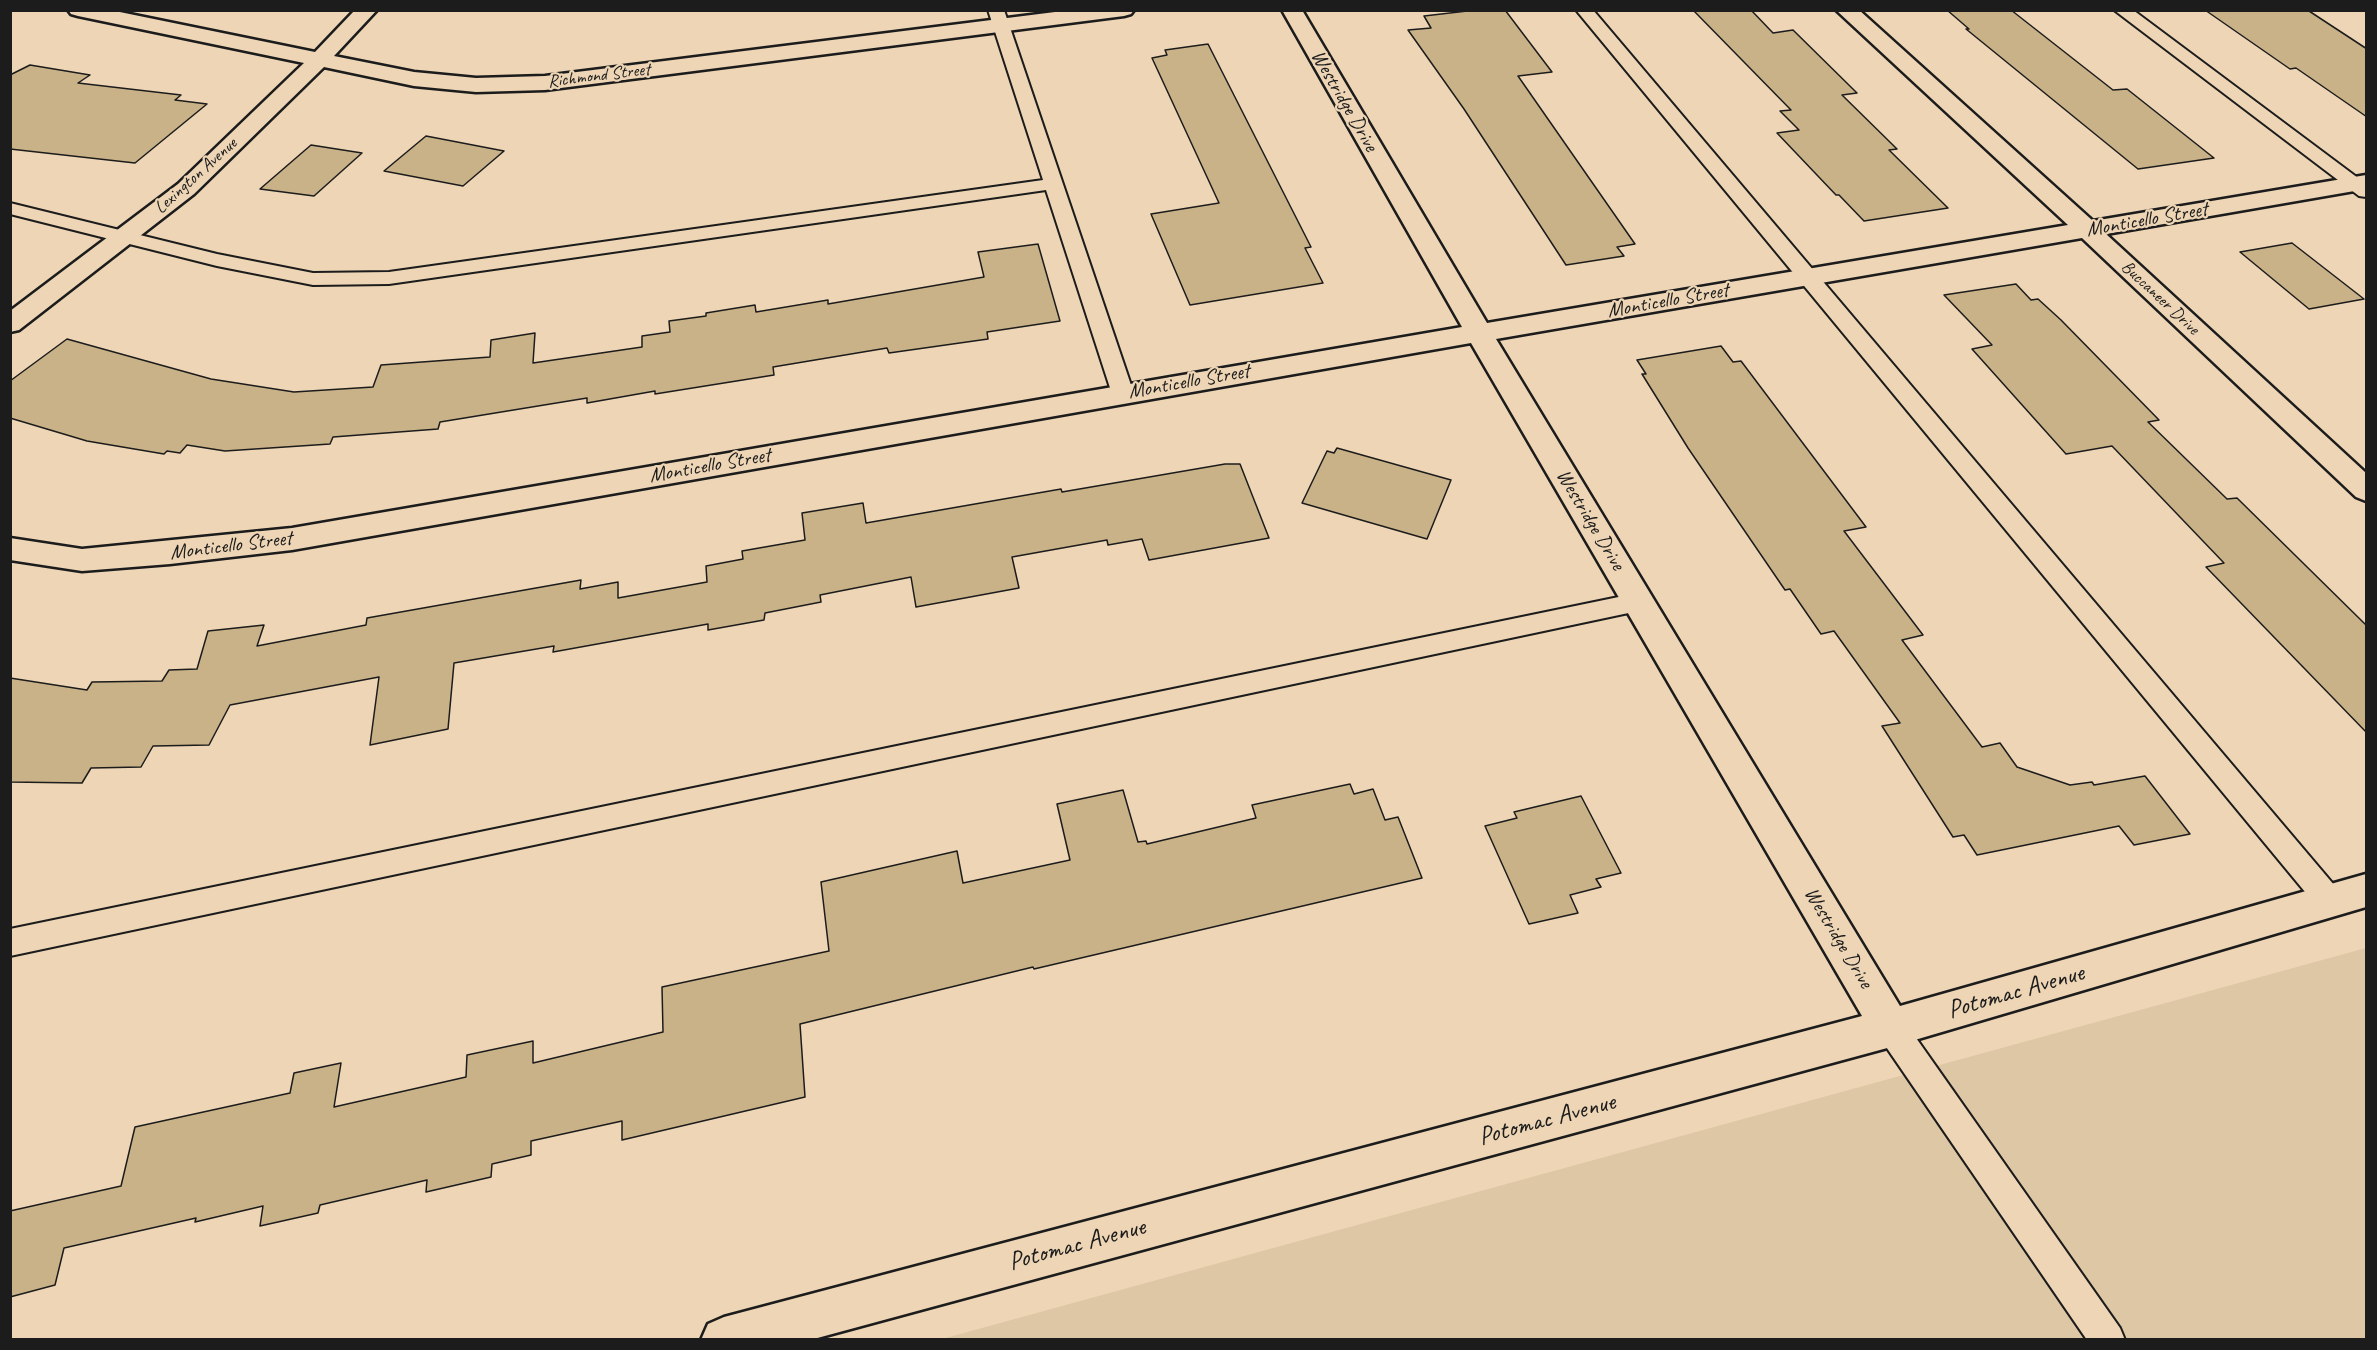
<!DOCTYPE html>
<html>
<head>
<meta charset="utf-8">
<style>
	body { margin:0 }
	#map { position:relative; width:2377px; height:1350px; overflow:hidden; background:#edd5b5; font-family:Caveat,sans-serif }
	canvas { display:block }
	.frame { position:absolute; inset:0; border:12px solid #1c1c1c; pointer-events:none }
</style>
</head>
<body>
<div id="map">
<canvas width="2377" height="1350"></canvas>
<div class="frame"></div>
</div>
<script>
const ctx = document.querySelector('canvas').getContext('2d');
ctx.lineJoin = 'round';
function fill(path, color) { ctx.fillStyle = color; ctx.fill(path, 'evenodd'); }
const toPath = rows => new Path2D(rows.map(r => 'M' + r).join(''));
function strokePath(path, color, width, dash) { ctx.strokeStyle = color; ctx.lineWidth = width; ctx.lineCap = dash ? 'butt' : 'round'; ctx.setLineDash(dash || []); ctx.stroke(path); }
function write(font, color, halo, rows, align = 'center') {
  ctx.font = font + ' Caveat,sans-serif'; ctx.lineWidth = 4.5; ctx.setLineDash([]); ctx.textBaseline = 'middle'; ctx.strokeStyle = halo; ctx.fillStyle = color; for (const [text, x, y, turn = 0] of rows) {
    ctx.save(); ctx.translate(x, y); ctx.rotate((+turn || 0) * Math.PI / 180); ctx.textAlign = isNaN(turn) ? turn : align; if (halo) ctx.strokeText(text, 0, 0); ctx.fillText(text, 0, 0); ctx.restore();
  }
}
const built = toPath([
	[2366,948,2366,1339,942,1339]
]);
const building = toPath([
	[1476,10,1505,10,1552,72,1518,76,1635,244,1617,247,1624,256,1566,265,1464,109,1408,30,1431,28,1424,16,1476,10],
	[1693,10,1751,10,1773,33,1793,30,1857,93,1842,95,1897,149,1889,150,1948,208,1864,221,1839,195,1836,195,1777,133,1799,130,1780,111,1791,110,1693,10],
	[1947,10,2011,10,2113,90,2127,89,2214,158,2138,169,1966,29,1969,29,1947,10],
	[2205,10,2309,11,2367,49,2367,117,2296,68,2290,69,2205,10],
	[1208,44,1311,247,1305,248,1323,283,1190,305,1151,214,1219,203,1152,58,1167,55,1165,50,1208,44],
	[30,65,90,75,78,83,181,95,175,100,207,104,135,163,10,149,10,75,30,65],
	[426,136,504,151,463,186,384,171,426,136],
	[311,145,362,153,314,196,260,189,311,145],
	[2292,243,2364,299,2309,309,2240,252,2292,243],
	[1038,244,1060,321,987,332,988,339,889,353,887,348,773,367,774,375,655,394,655,391,587,403,587,398,440,422,438,429,333,437,330,444,225,451,187,445,180,453,167,451,164,454,87,441,10,418,10,381,67,339,211,379,294,392,373,387,381,365,490,357,491,340,535,333,533,363,642,347,642,336,670,332,669,321,706,316,706,313,755,305,756,312,828,300,828,304,984,277,978,252,1038,244],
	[2016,284,2031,300,2038,299,2061,320,2159,420,2148,422,2227,499,2237,498,2367,626,2367,733,2206,567,2224,563,2112,446,2066,454,1972,349,1992,345,1944,295,2016,284],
	[1721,346,1733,362,1741,361,1866,527,1844,531,1923,635,1902,640,1982,747,2000,743,2017,767,2070,785,2092,782,2094,785,2145,776,2190,834,2134,845,2119,826,1977,855,1964,835,1953,837,1882,726,1900,723,1834,631,1821,634,1790,589,1785,590,1688,448,1642,374,1646,374,1637,360,1721,346],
	[1337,448,1451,480,1427,539,1302,503,1327,451,1334,453,1337,448],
	[1225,464,1240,464,1269,538,1149,560,1142,539,1108,545,1107,540,1012,557,1019,588,916,607,911,577,820,595,821,602,765,613,764,620,708,630,708,624,553,652,554,646,454,663,448,729,370,745,379,677,230,705,209,745,153,746,141,767,91,768,82,783,10,782,10,678,87,690,92,682,162,681,169,670,197,669,208,631,264,625,257,646,366,625,367,618,581,580,580,589,618,582,618,598,707,582,706,566,743,559,742,551,805,540,802,513,863,503,866,523,1061,489,1062,492,1225,464],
	[1350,784,1354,794,1373,789,1385,820,1398,817,1422,878,1034,969,1033,967,800,1024,805,1097,622,1140,622,1121,531,1141,531,1155,492,1164,491,1177,426,1192,427,1180,320,1205,318,1213,260,1226,263,1206,195,1222,196,1218,64,1248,55,1285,10,1297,10,1211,121,1186,135,1127,290,1093,294,1073,341,1063,334,1107,466,1077,467,1055,533,1041,533,1063,663,1032,662,987,829,951,821,882,957,851,963,883,1070,860,1057,804,1123,790,1138,842,1146,841,1147,844,1256,818,1252,805,1350,784],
	[1581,796,1621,873,1596,879,1601,887,1570,895,1578,913,1529,924,1485,826,1517,818,1514,812,1581,796]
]);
const lane = toPath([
	[988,10,1004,10,1134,394,1131,399,1123,401,1115,399,1112,394,1046,190,389,284,313,285,217,266,10,214,10,203,217,254,313,273,389,272,1043,180,988,10],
	[1576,10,1593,10,2340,892,2344,901,2340,910,2330,914,2320,910,1576,10],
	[2114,10,2133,10,2366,184,2366,197,2359,196,2114,10],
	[1638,593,1647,595,1650,602,1647,609,1638,611,10,956,10,929,1638,593],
	[1891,1013,1902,1018,2120,1328,2125,1340,2087,1340,1880,1038,1876,1028,1880,1018,1891,1013]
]);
const street = toPath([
	[68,10,110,10,315,52,355,10,377,10,334,56,414,72,476,78,545,76,1071,10,1134,10,1131,14,1124,16,545,90,476,92,414,86,324,67,194,194,19,330,10,332,10,311,178,184,304,63,78,16,71,14,68,10],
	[1282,10,1302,10,1487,323,2068,225,1836,10,1859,10,2093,221,2366,175,2366,189,2106,234,2366,473,2366,501,2356,497,2082,238,1496,339,1900,1006,2366,874,2366,907,1891,1047,810,1340,701,1340,708,1324,724,1317,1862,1016,1471,343,292,550,170,564,82,571,10,560,10,538,82,549,292,528,1462,327,1282,10]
]);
const farStreetnames = [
	["Richmond Street",599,76,-7],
	["Lexington Avenue",196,176,-42],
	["Buccaneer Drive",2160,298,43]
];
const streetNames = [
	["Westridge Drive",1344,101,60],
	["Monticello Street",2147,220,-10],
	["Monticello Street",1668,301,-10],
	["Monticello Street",1189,382,-10],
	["Monticello Street",710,466,-10],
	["Westridge Drive",1590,520,59],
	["Monticello Street",231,546,-7],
	["Westridge Drive",1838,938,59]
];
const nearStreetnames = [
	["Potomac Avenue",2016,992,-16],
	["Potomac Avenue",1547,1120,-15],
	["Potomac Avenue",1077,1245,-15]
];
fill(built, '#dec7a5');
fill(building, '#cab288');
strokePath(building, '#1c1c1c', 1.5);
strokePath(lane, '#1c1c1c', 4);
strokePath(street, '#1c1c1c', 5);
fill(lane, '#edd5b5');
fill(street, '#edd5b5');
write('18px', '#1c1c1c', '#edd5b5', farStreetnames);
write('21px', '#1c1c1c', '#edd5b5', streetNames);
write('26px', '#1c1c1c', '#edd5b5', nearStreetnames);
</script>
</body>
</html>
